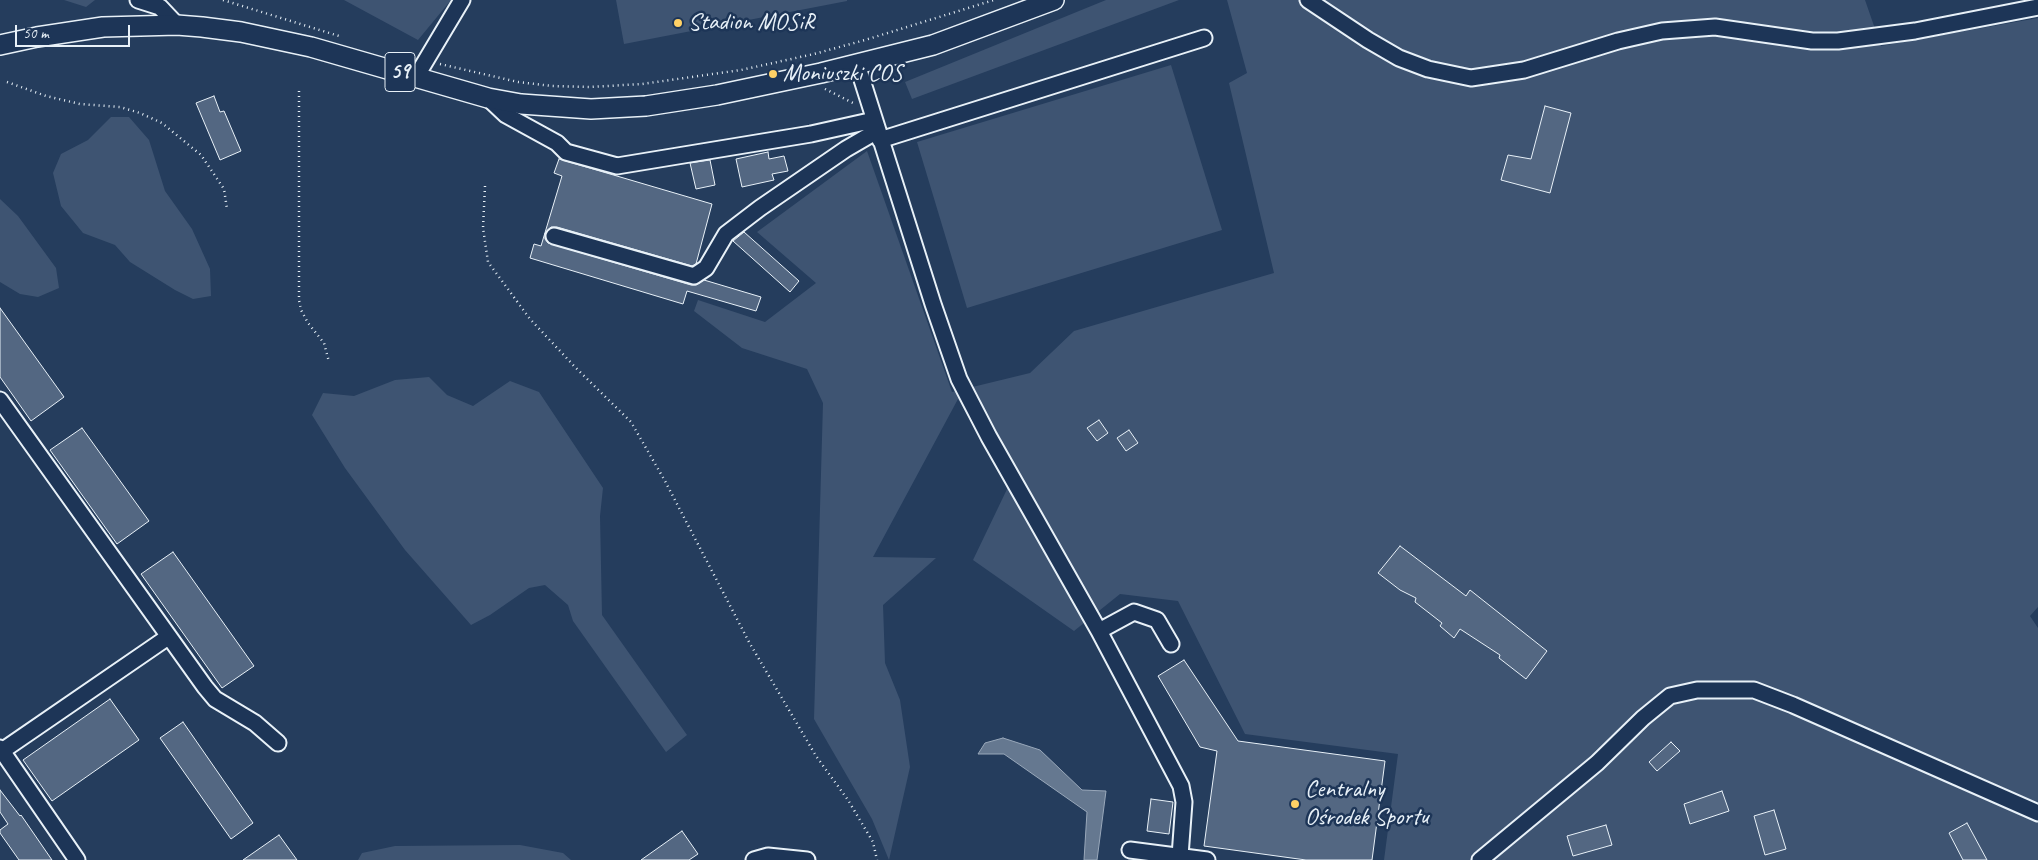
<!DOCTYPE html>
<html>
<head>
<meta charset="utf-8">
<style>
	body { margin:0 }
	#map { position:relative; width:2038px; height:860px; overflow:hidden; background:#253d5d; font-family:Caveat,sans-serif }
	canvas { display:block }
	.scale { position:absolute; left:15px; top:25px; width:115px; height:22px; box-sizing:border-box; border:2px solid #e8f1f8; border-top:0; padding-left:6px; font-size:15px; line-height:18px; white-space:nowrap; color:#e8f1f8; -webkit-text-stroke:4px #1d3557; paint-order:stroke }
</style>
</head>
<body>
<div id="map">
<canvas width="2038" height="860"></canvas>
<div class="scale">50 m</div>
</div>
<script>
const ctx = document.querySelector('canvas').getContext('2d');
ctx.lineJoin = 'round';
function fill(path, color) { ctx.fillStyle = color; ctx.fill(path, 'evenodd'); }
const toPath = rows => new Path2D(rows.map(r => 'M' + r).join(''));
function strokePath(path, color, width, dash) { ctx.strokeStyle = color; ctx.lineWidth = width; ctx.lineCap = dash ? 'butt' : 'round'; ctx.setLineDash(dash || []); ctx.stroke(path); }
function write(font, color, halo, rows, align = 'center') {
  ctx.font = font + ' Caveat,sans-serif'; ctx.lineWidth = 5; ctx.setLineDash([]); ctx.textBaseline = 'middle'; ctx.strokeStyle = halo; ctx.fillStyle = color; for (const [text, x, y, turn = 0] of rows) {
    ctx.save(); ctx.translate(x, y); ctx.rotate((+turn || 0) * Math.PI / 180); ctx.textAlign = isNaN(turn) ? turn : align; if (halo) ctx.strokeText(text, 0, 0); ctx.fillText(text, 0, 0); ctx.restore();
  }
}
const green = toPath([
	[64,0,95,0,86,7],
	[344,0,451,0,418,40],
	[616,0,847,0,847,1,624,44],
	[1106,0,1179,0,912,99,905,82],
	[1227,0,1865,0,1881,46,2038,18,2038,607,2030,616,2038,628,2038,860,1384,860,1398,754,1245,734,1178,601,1120,594,1074,631,973,560,1009,485,958,399,873,557,936,558,883,605,885,663,900,700,910,767,889,860,872,819,814,719,823,403,807,369,742,348,694,311,698,300,765,322,816,283,757,232,867,151,952,392,1030,373,1074,331,1274,273,1229,83,1247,73],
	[1171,65,1222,230,967,308,917,142],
	[111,117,129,117,149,140,165,191,192,229,210,269,211,296,193,299,175,290,130,262,115,245,83,233,61,206,53,173,61,154,88,140],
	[0,199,18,216,56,268,59,288,38,297,20,294,0,282],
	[429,377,447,395,473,406,510,381,539,392,603,488,600,516,602,615,687,735,666,752,573,621,568,605,545,585,529,588,490,615,471,625,405,550,345,468,312,415,323,393,354,396,395,380],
	[520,845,563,853,571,860,358,860,362,853,395,846]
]);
const water = toPath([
	[1003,738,1040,750,1082,790,1106,791,1097,860,1084,860,1087,812,1004,754,978,754,985,743,1003,738]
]);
const building = toPath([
	[214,96,220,112,224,111,241,151,220,160,196,103,214,96],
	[1545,106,1571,113,1550,193,1501,180,1508,155,1531,159,1545,106],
	[768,152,769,159,784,156,788,171,772,174,774,180,742,187,736,159,768,152],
	[559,159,712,204,696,264,692,266,557,227,551,227,545,233,545,239,548,243,691,285,696,285,704,280,761,297,756,311,687,291,683,304,530,258,534,244,541,246,562,176,554,173,559,159],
	[710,160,715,185,696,189,690,163,710,160],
	[744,232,799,281,790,292,733,241,744,232],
	[0,308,64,397,31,421,0,377,0,308],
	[1099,420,1108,433,1097,441,1087,428,1099,420],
	[82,428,149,521,117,544,50,450,82,428],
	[1129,430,1138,443,1126,451,1117,438,1129,430],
	[1400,546,1466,596,1470,590,1547,651,1526,679,1499,658,1500,655,1460,629,1454,638,1440,626,1442,623,1415,602,1416,598,1400,590,1378,573,1400,546],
	[173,552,254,666,222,688,141,574,173,552],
	[1184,660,1238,741,1385,761,1372,860,1306,860,1204,846,1217,751,1200,747,1158,676,1184,660],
	[110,699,139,740,52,801,23,760,110,699],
	[183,722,253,823,231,839,160,738,183,722],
	[1671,742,1680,751,1657,771,1649,762,1671,742],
	[0,790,20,816,21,815,52,860,19,860,0,833,0,830,8,824,0,812,0,790],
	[1722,791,1729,811,1690,824,1684,804,1722,791],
	[1151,799,1173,802,1169,834,1147,831,1151,799],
	[1774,810,1786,849,1765,855,1754,816,1774,810],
	[1967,823,1987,860,1963,860,1949,833,1967,823],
	[1606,825,1612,845,1573,856,1567,836,1606,825],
	[682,831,698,854,689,860,641,860,682,831],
	[279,835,297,860,243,860,279,835]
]);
const path = toPath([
	[223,0,339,36],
	[440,64,518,82,552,86,590,87,642,84,741,70,814,54,865,40,994,0],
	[7,82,46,96,80,104,120,107,140,113,162,123,201,155,224,189,227,209],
	[825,89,853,103],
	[299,91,299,300,301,310,308,323,324,343,329,362],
	[485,186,483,228,488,262,530,319,575,367,631,422,665,481,749,642,816,756,848,800,873,842,877,860]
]);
const minor = toPath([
	[138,0,160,7,177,25],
	[1308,0,1368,40,1399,58,1428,69,1471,78,1524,70,1618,41,1662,31,1715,27,1812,41,1838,41,1915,31,2038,7],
	[857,64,933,304,959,379,989,437,1099,631,1181,786,1184,802,1180,856],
	[416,77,462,0],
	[488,98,506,115,557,143,566,152,617,166,811,134,874,120],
	[880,140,1204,38],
	[554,236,694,276,706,268,726,234,760,208,846,149,877,131],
	[0,400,205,687,215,699,255,723,278,743],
	[1099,631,1134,612,1157,620,1171,644],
	[0,748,77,860],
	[2,751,168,637],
	[1130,850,1207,860],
	[754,860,768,856,807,860],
	[1480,860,1597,763,1643,718,1670,696,1697,690,1754,690,1793,705,2038,813]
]);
const major = toPath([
	[0,45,37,37,103,27,177,25,202,27,241,32,311,47,488,98,521,104,591,109,646,106,717,95,821,73,933,45,1054,0]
]);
const markers = [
	[678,23,5,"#ffd166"],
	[773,74,5,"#ffd166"],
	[1295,804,5,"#ffd166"]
];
const shields = [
	[400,72,30]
];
const shieldNames = [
	["59",400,72]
];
const poiNames = [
	["Stadion MOSiR",688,23],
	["Moniuszki COS",783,74],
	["Centralny",1305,790],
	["Ośrodek Sportu",1305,818]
];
fill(green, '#3e5472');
fill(water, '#657890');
strokePath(water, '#99a8ba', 1);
fill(building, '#536782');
strokePath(building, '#e8f1f8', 1);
strokePath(minor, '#e8f1f8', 19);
strokePath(major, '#e8f1f8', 22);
strokePath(path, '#e8f1f8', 2.5, [1, 4]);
strokePath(minor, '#1d3557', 15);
strokePath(major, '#1d3557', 19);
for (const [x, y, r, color] of markers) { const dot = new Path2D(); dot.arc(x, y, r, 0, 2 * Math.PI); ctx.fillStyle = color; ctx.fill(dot); strokePath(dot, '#1d3557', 2); }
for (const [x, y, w] of shields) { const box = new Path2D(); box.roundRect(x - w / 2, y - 19.5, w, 39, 4); ctx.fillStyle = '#1d3557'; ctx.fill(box); strokePath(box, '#e8f1f8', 1); }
write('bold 22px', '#e8f1f8', null, shieldNames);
write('24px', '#e8f1f8', '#1d3557', poiNames, 'left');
</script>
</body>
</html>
